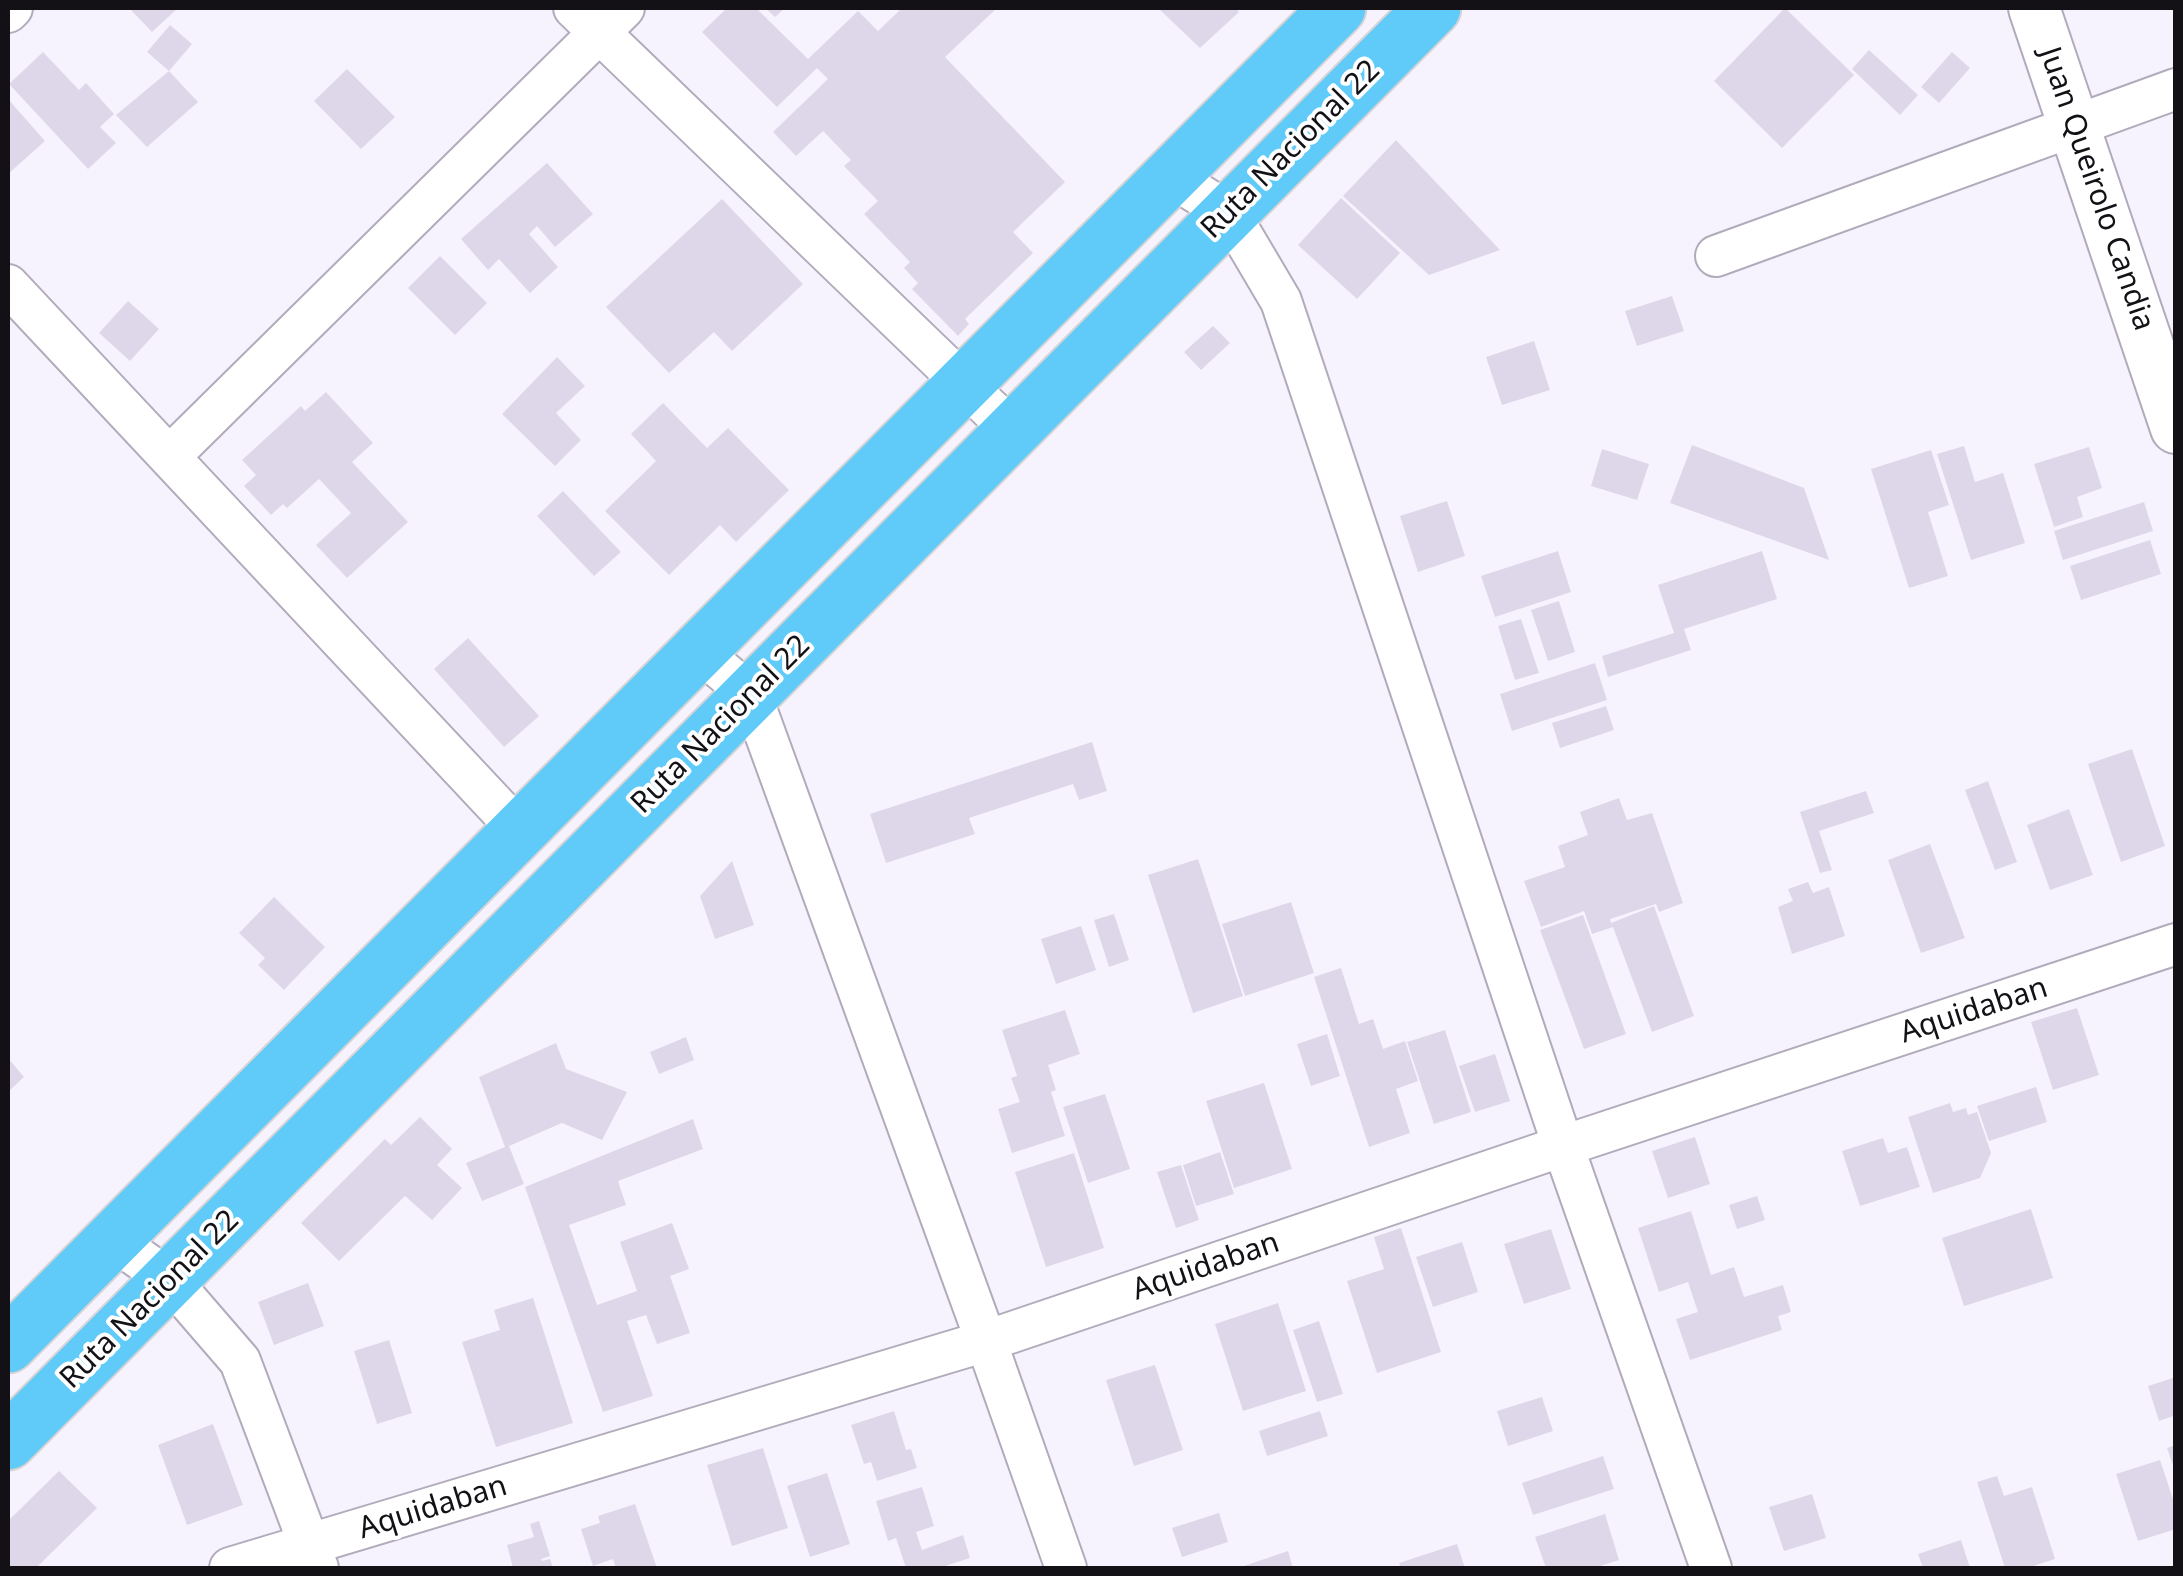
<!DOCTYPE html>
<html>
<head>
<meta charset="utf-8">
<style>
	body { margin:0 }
	#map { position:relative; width:2183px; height:1576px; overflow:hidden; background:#f7f3fe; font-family:"Noto Sans",sans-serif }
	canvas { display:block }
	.frame { position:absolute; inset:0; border:10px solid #131116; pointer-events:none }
</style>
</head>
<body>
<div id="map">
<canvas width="2183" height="1576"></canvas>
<div class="frame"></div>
</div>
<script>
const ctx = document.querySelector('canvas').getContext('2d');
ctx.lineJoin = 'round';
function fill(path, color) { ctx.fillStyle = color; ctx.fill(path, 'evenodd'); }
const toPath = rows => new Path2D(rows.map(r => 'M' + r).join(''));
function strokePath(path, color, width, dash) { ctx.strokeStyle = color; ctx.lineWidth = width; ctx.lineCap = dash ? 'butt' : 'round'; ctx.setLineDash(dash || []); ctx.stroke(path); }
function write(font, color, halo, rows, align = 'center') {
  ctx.font = font + ' "Noto Sans",sans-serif'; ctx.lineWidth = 8; ctx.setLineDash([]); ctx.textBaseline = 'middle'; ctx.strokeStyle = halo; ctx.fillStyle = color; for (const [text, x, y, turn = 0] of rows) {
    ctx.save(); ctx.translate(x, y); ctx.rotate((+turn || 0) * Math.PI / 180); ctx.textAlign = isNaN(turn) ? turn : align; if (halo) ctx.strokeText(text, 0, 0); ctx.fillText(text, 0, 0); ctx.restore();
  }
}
const building = toPath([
	[129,8,178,8,152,32],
	[727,8,756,8,808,59,858,11,878,31,902,8,997,8,945,57,1065,182,1013,232,1033,253,965,319,969,324,958,336,912,289,918,283,904,268,910,262,864,214,878,201,844,166,851,160,823,131,796,156,773,132,828,79,817,68,777,107,702,32],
	[765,8,785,8,775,17],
	[1158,8,1235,8,1239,12,1200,48],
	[1785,8,1854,75,1782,148,1714,81],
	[170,25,192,44,169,71,147,52],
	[1869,50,1918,95,1900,115,1852,69],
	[43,52,79,90,86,83,114,114,100,127,116,143,88,169,9,84],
	[1952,52,1970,68,1939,103,1921,87],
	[347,69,395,117,361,149,314,101],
	[169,71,198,102,147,147,116,115],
	[8,99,45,141,8,174],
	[1396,140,1500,250,1429,275,1343,196],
	[547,163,593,214,555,247,537,226,529,234,558,267,530,293,499,259,488,270,461,239],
	[1341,198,1400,253,1357,299,1298,245],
	[722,199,803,284,732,351,714,332,669,373,606,307],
	[440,256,487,303,455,335,408,288],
	[1672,296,1684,331,1637,346,1625,311],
	[128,301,159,329,130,361,99,333],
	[1213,326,1230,343,1201,370,1184,352],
	[1534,341,1550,390,1502,405,1486,357],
	[557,357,585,386,556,413,581,440,555,466,502,414],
	[326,392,373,443,352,462,408,522,347,578,316,545,351,513,319,479,287,508,283,504,271,515,244,486,256,475,242,460,301,406,305,411],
	[663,403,707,448,728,428,789,490,736,542,720,525,669,575,605,511,656,461,631,434],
	[1692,445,1804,488,1829,560,1670,503],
	[1964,446,1975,482,2003,473,2025,543,1971,560,1937,454],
	[2089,447,2102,488,2077,497,2083,517,2054,527,2034,464],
	[1602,449,1649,464,1637,500,1591,486],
	[1931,450,1949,505,1928,512,1948,576,1909,588,1871,469],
	[563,491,621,552,594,576,537,516],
	[1447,501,1465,556,1418,572,1400,516],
	[2144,502,2153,531,2063,560,2054,531],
	[2150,540,2161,574,2081,600,2070,566],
	[1558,551,1571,592,1495,617,1481,576],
	[1762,551,1777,599,1684,629,1691,650,1608,677,1602,656,1674,633,1658,585],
	[1559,601,1575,652,1548,661,1531,610],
	[1521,619,1539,673,1515,680,1498,626],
	[468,638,539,716,504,747,434,669],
	[1595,663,1607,700,1512,731,1500,694],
	[1606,706,1614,730,1560,748,1552,723],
	[1092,742,1107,791,1079,800,1073,784,969,818,975,834,886,863,870,814],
	[2132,749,2165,846,2121,862,2088,764],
	[1988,781,2017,862,1995,870,1965,790],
	[1866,791,1874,813,1819,831,1832,870,1820,873,1800,812],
	[1619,798,1627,820,1652,813,1683,903,1659,912,1656,904,1610,919,1611,923,1654,906,1694,1016,1652,1032,1613,927,1592,934,1584,911,1541,927,1524,881,1565,867,1558,846,1588,835,1580,812],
	[2069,809,2093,875,2050,890,2027,825],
	[1930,844,1965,938,1921,953,1888,860],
	[1198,859,1243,996,1193,1013,1148,875],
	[732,861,754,925,715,939,700,896],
	[1808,882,1813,893,1829,887,1845,936,1792,954,1778,907,1793,901,1788,889],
	[274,897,325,947,284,990,258,965,265,958,239,933],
	[1291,902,1314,973,1245,996,1222,924],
	[1114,914,1129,960,1109,967,1094,920],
	[1583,915,1626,1034,1584,1049,1540,930],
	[1081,926,1096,970,1056,984,1041,939],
	[1341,968,1359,1024,1373,1019,1383,1049,1405,1041,1418,1081,1396,1089,1410,1133,1369,1147,1314,977],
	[2077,1008,2099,1075,2053,1090,2031,1022],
	[1065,1010,1080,1054,1048,1065,1056,1090,1051,1092,1065,1136,1012,1153,998,1109,1020,1102,1011,1078,1017,1076,1002,1030],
	[1445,1030,1471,1112,1434,1124,1407,1042],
	[1327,1034,1340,1076,1311,1086,1297,1044],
	[686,1037,694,1060,659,1074,650,1052],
	[556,1043,566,1069,627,1092,602,1140,562,1123,509,1146,524,1184,482,1201,466,1163,505,1147,479,1077],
	[1495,1054,1510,1101,1475,1112,1459,1066],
	[8,1058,24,1077,8,1092],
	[1264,1083,1292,1169,1234,1188,1206,1101],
	[2036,1087,2047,1122,1989,1141,1977,1106],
	[1105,1094,1130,1169,1088,1183,1063,1107],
	[1950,1103,1953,1112,1966,1108,1968,1115,1977,1112,1991,1153,1980,1178,1933,1193,1908,1117],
	[420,1117,452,1149,437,1165,462,1188,432,1220,405,1196,339,1261,301,1223,385,1139,391,1145],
	[693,1119,703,1149,618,1181,626,1205,569,1225,597,1305,637,1291,620,1242,672,1223,689,1269,670,1276,690,1333,657,1344,646,1315,627,1321,653,1396,603,1412,525,1187],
	[1695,1137,1710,1184,1668,1198,1652,1151],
	[1883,1138,1888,1153,1907,1147,1920,1187,1860,1206,1842,1151],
	[1220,1152,1234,1194,1196,1206,1183,1165],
	[1074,1153,1104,1248,1046,1267,1015,1172],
	[1181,1165,1199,1220,1176,1228,1157,1172],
	[1757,1196,1765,1220,1737,1229,1729,1205],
	[2031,1209,2053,1278,1964,1306,1942,1238],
	[1691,1211,1711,1275,1734,1267,1744,1297,1783,1285,1791,1312,1778,1316,1782,1330,1690,1360,1676,1319,1698,1312,1688,1282,1659,1292,1638,1228],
	[1401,1228,1441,1352,1377,1373,1347,1281,1384,1269,1374,1237],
	[1551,1229,1571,1289,1524,1304,1504,1244],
	[1462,1242,1478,1292,1433,1307,1416,1257],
	[308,1283,324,1326,274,1345,258,1302],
	[533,1298,573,1423,496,1447,462,1342,500,1330,494,1310],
	[1278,1303,1306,1391,1243,1411,1215,1324],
	[1319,1321,1343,1394,1317,1402,1293,1330],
	[389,1340,412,1413,377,1424,354,1351],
	[1155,1365,1183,1450,1134,1466,1106,1380],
	[2176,1377,2176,1415,2159,1421,2148,1386],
	[1542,1397,1553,1431,1508,1446,1497,1411],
	[894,1411,906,1450,911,1449,917,1468,877,1481,871,1462,864,1464,851,1425],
	[1320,1411,1328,1436,1267,1456,1259,1431],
	[213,1424,243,1505,187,1525,158,1445],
	[2176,1445,2176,1471,2175,1471,2167,1448],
	[763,1448,788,1528,732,1546,707,1465],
	[1603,1456,1614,1489,1533,1515,1522,1483],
	[2160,1460,2176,1508,2176,1529,2138,1541,2116,1474],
	[59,1471,97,1508,36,1568,8,1568,8,1521],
	[827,1473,850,1544,810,1557,787,1486],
	[1997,1476,2004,1496,2032,1487,2055,1559,2027,1568,2005,1568,1977,1482],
	[922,1487,934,1526,916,1532,922,1550,963,1535,970,1558,939,1568,906,1568,896,1538,888,1541,876,1501],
	[1812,1494,1826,1538,1784,1551,1769,1507],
	[635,1504,657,1568,616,1568,613,1559,593,1566,581,1529,600,1523,598,1516],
	[1219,1513,1228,1542,1182,1557,1172,1528],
	[1605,1514,1619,1560,1594,1568,1546,1568,1535,1537],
	[539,1521,550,1556,541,1559,542,1561,550,1559,553,1568,513,1568,507,1545,534,1537,530,1524],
	[1961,1540,1970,1568,1923,1568,1918,1554],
	[1457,1544,1465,1568,1401,1568,1399,1563],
	[1288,1551,1293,1568,1238,1568]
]);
const minor = toPath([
	[574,8,1013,431],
	[8,12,12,8],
	[1170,176,1229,213,1281,301,1563,1146,1711,1568],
	[1716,256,2176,89],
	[8,285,519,830],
	[170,456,624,8],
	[698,650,751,695,986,1341,1066,1568],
	[112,1239,170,1280,240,1361,318,1568],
	[230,1568,986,1341,1563,1146,2176,944]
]);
const tertiary = toPath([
	[2034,8,2176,428]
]);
const trunk = toPath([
	[8,1345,1338,8],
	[8,1442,1433,8]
]);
const streetNames = [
	["Ruta Nacional 22",1291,150,-45],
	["Juan Queirolo Candia",2096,189,71],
	["Ruta Nacional 22",721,725,-45],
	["Aquidaban",1974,1011,-18],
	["Aquidaban",1206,1267,-19],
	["Ruta Nacional 22",150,1300,-45],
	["Aquidaban",433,1508,-17]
];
fill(building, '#ded7e9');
strokePath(minor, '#b1abbb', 44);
strokePath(tertiary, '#b1abbb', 54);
strokePath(trunk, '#d5d4d5', 59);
strokePath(minor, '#fff', 40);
strokePath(tertiary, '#fff', 50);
strokePath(trunk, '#60caf8', 55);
write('30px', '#131116', '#fff', streetNames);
</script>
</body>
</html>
